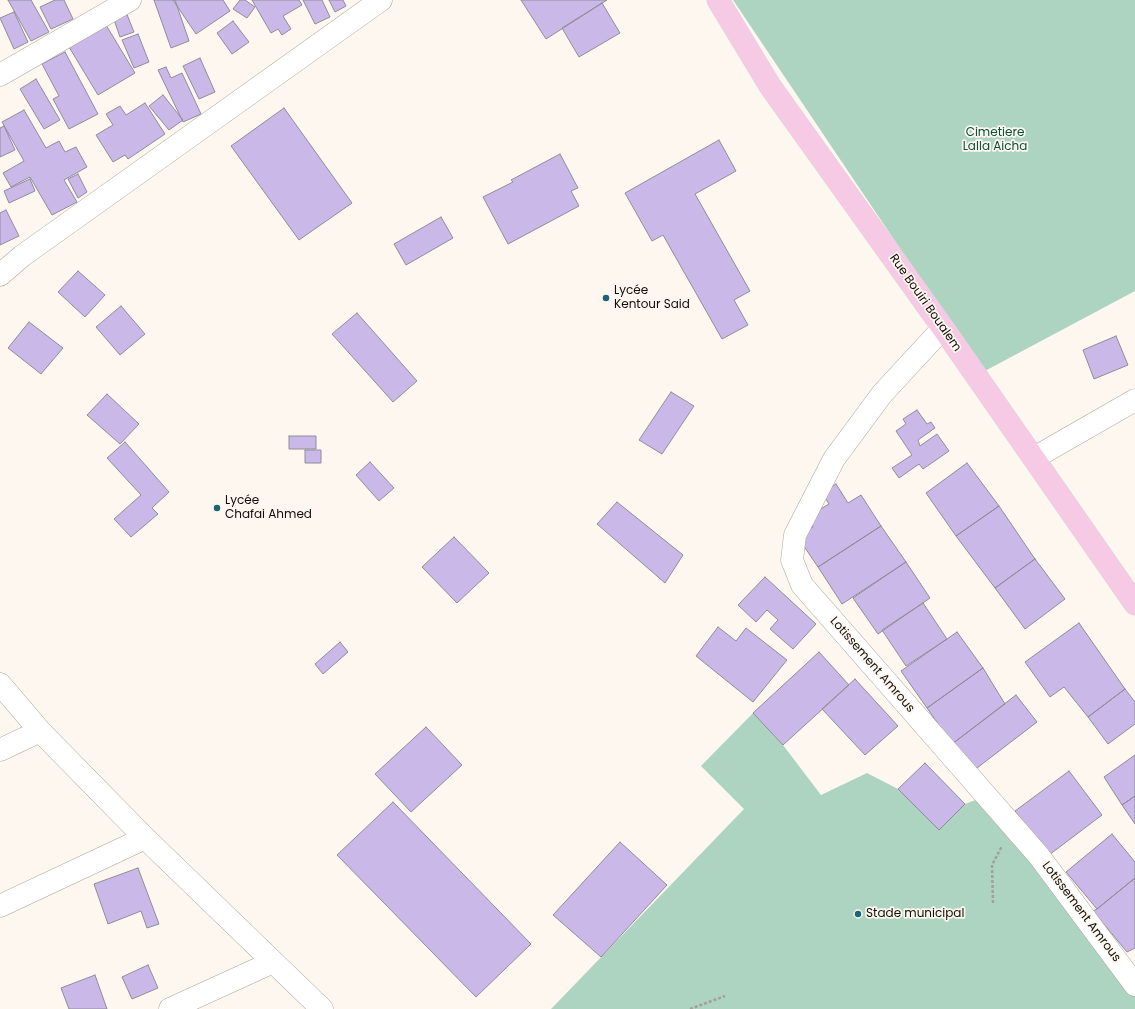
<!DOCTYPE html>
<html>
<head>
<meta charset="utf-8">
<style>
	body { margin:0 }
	canvas { display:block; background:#fef7ef }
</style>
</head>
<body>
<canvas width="1135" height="1009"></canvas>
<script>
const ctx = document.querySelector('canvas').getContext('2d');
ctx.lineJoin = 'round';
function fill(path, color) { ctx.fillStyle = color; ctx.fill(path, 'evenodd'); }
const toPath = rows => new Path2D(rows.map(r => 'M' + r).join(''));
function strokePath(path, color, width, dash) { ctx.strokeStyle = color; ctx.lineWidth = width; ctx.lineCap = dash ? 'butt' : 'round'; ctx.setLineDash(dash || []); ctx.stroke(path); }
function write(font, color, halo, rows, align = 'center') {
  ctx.font = font + ' Poppins,sans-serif'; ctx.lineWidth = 3.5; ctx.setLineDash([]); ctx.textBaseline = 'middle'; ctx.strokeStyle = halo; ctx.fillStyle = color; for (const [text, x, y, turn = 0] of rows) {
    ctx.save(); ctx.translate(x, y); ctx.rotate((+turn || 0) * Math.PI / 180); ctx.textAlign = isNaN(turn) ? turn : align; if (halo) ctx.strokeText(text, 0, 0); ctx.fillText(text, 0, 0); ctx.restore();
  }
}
const green = toPath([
	[733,0,1135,0,1135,291,983,372],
	[753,713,783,745,821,795,867,773,898,789,939,830,965,804,986,796,1135,985,1135,1009,551,1009,744,809,701,766]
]);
const building = toPath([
	[8,0,31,0,49,32,31,41,8,0],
	[55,0,64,0,73,19,51,29,40,7,55,0],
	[154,0,175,0,189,41,171,48,154,0],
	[173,0,223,0,230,11,196,34,173,0],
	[240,0,245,0,255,7,247,18,233,9,240,0],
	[252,0,299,0,302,5,283,16,291,29,282,35,278,29,271,33,252,0],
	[303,0,322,0,330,17,315,24,303,0],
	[329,0,343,0,346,6,335,12,329,0],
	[521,0,607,0,546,39,521,0],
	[602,3,620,33,579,57,562,28,602,3],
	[14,12,28,42,14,49,0,18,14,12],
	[126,12,134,32,120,37,113,17,126,12],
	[233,21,249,42,232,54,217,33,233,21],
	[106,25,135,73,98,95,69,47,106,25],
	[138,34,149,62,134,68,122,40,138,34],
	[65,52,98,114,69,129,53,99,59,96,42,64,65,52],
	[200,58,215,92,199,99,183,66,200,58],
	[166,67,171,78,182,73,201,114,183,122,158,70,166,67],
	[36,79,60,120,44,129,20,89,36,79],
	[163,95,183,120,169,130,149,106,163,95],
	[145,103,165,134,128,159,125,155,113,162,96,135,113,125,106,114,120,106,126,115,145,103],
	[284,108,352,203,299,240,231,146,284,108],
	[24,110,46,148,59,141,65,152,76,147,87,167,64,180,77,202,52,215,30,177,11,187,3,173,24,161,2,122,24,110],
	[4,126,15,150,0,157,0,128,4,126],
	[719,140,736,171,695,194,750,291,734,300,748,325,722,339,663,235,652,241,625,193,719,140],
	[560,154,578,188,571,191,579,206,508,244,483,197,513,182,511,180,560,154],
	[78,174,87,192,78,198,68,179,78,174],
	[30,179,35,191,9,203,4,191,30,179],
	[6,210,19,236,0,245,0,213,6,210],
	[441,217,453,238,406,265,394,244,441,217],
	[78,271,105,295,85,317,58,292,78,271],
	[121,306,145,334,120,355,96,327,121,306],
	[357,313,417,381,393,402,332,334,357,313],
	[29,322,63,348,41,374,8,348,29,322],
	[1116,336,1128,365,1094,379,1083,350,1116,336],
	[671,392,694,406,662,454,639,440,671,392],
	[107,394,139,424,120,444,87,415,107,394],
	[917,410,927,424,931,422,935,428,918,440,920,446,937,434,949,451,923,469,919,464,899,478,892,468,912,455,896,431,906,424,903,419,917,410],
	[289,436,316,436,316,449,289,449,289,436],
	[125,442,169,492,152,508,158,514,131,537,114,519,141,495,107,458,125,442],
	[305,450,321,450,321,463,305,463,305,450],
	[370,462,394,488,379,501,356,475,370,462],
	[967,463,999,506,956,536,926,493,967,463],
	[836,484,848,503,861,495,881,526,818,567,797,536,813,527,807,517,829,504,822,493,836,484],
	[617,502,683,555,665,583,597,524,617,502],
	[999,506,1035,559,995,588,956,536,999,506],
	[881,526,906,562,842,604,818,567,881,526],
	[454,537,489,573,457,603,422,567,454,537],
	[1035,559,1065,599,1025,629,995,588,1035,559],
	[906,562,930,598,878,634,853,598,906,562],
	[765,577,816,624,793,649,770,629,778,620,767,610,756,622,738,605,765,577],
	[923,603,947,639,906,666,882,630,923,603],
	[1079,623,1125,689,1088,717,1064,687,1050,697,1025,662,1079,623],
	[718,627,736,641,746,628,787,660,753,702,696,656,718,627],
	[957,632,983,668,927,708,901,671,957,632],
	[340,642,348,652,323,674,315,664,340,642],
	[819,652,849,685,783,745,753,713,819,652],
	[983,668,1005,704,952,744,927,708,983,668],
	[855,679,898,726,865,755,822,709,855,679],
	[1125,689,1135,702,1135,724,1108,744,1088,717,1125,689],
	[1016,695,1037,722,973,771,952,744,1016,695],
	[426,727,462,765,411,812,375,774,426,727],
	[1135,755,1135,796,1122,805,1104,777,1135,755],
	[925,763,965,804,939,830,898,789,925,763],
	[1069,771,1102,815,1049,855,1015,811,1069,771],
	[1135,796,1135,824,1122,805,1135,796],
	[393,802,531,944,476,997,337,855,393,802],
	[1112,834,1135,862,1135,878,1097,909,1066,872,1112,834],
	[620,842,667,885,601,957,553,915,620,842],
	[138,868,159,924,147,928,141,911,108,924,94,884,138,868],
	[1135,878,1135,948,1127,952,1093,911,1097,909,1135,878],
	[148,965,158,988,132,999,122,977,148,965],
	[95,975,107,1009,69,1009,61,988,95,975]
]);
const path = toPath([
	[993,903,992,865,1002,846],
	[690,1009,725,996]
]);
const minor = toPath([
	[0,75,130,0],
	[0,275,22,256,381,0],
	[943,328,882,394,834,459,795,535,792,560,802,585,1039,856,1135,985],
	[1034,458,1135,400],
	[0,684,40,731,145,838,322,1009],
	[0,750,40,731],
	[0,906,145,838],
	[170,1009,273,962]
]);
const major = toPath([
	[718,0,770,86,943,328,1135,604]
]);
const markers = [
	[606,298,4,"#1c6473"],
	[217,508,4,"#1c6473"],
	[858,914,4,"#1c6473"]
];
const parkNames = [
	["Cimetiere",995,133],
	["Lalla Aicha",995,147]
];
const poiNames = [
	["Lycée",614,291],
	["Kentour Said",614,305],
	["Lycée",225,501],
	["Chafai Ahmed",225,515],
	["Stade municipal",866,914]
];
const streetNames = [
	["Rue Bouiri Boualem",925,303,55],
	["Lotissement Amrous",872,665,49],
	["Lotissement Amrous",1081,912,53]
];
fill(green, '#add4c1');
fill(building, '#cab8e9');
strokePath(building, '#908c97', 1);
strokePath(minor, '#aca49a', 23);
strokePath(major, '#d9d8d8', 23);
strokePath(path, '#a49f99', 2.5, [3, 2]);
strokePath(minor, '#fff', 22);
strokePath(major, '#f6c9e4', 22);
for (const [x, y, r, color] of markers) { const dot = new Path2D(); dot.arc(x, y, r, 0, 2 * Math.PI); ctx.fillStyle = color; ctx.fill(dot); strokePath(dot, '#fef7ef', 1.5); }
write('12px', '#065138', '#fef7ef', parkNames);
write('12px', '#100d0a', '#fef7ef', poiNames, 'left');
write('12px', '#100d0a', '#fef7ef', streetNames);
</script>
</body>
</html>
